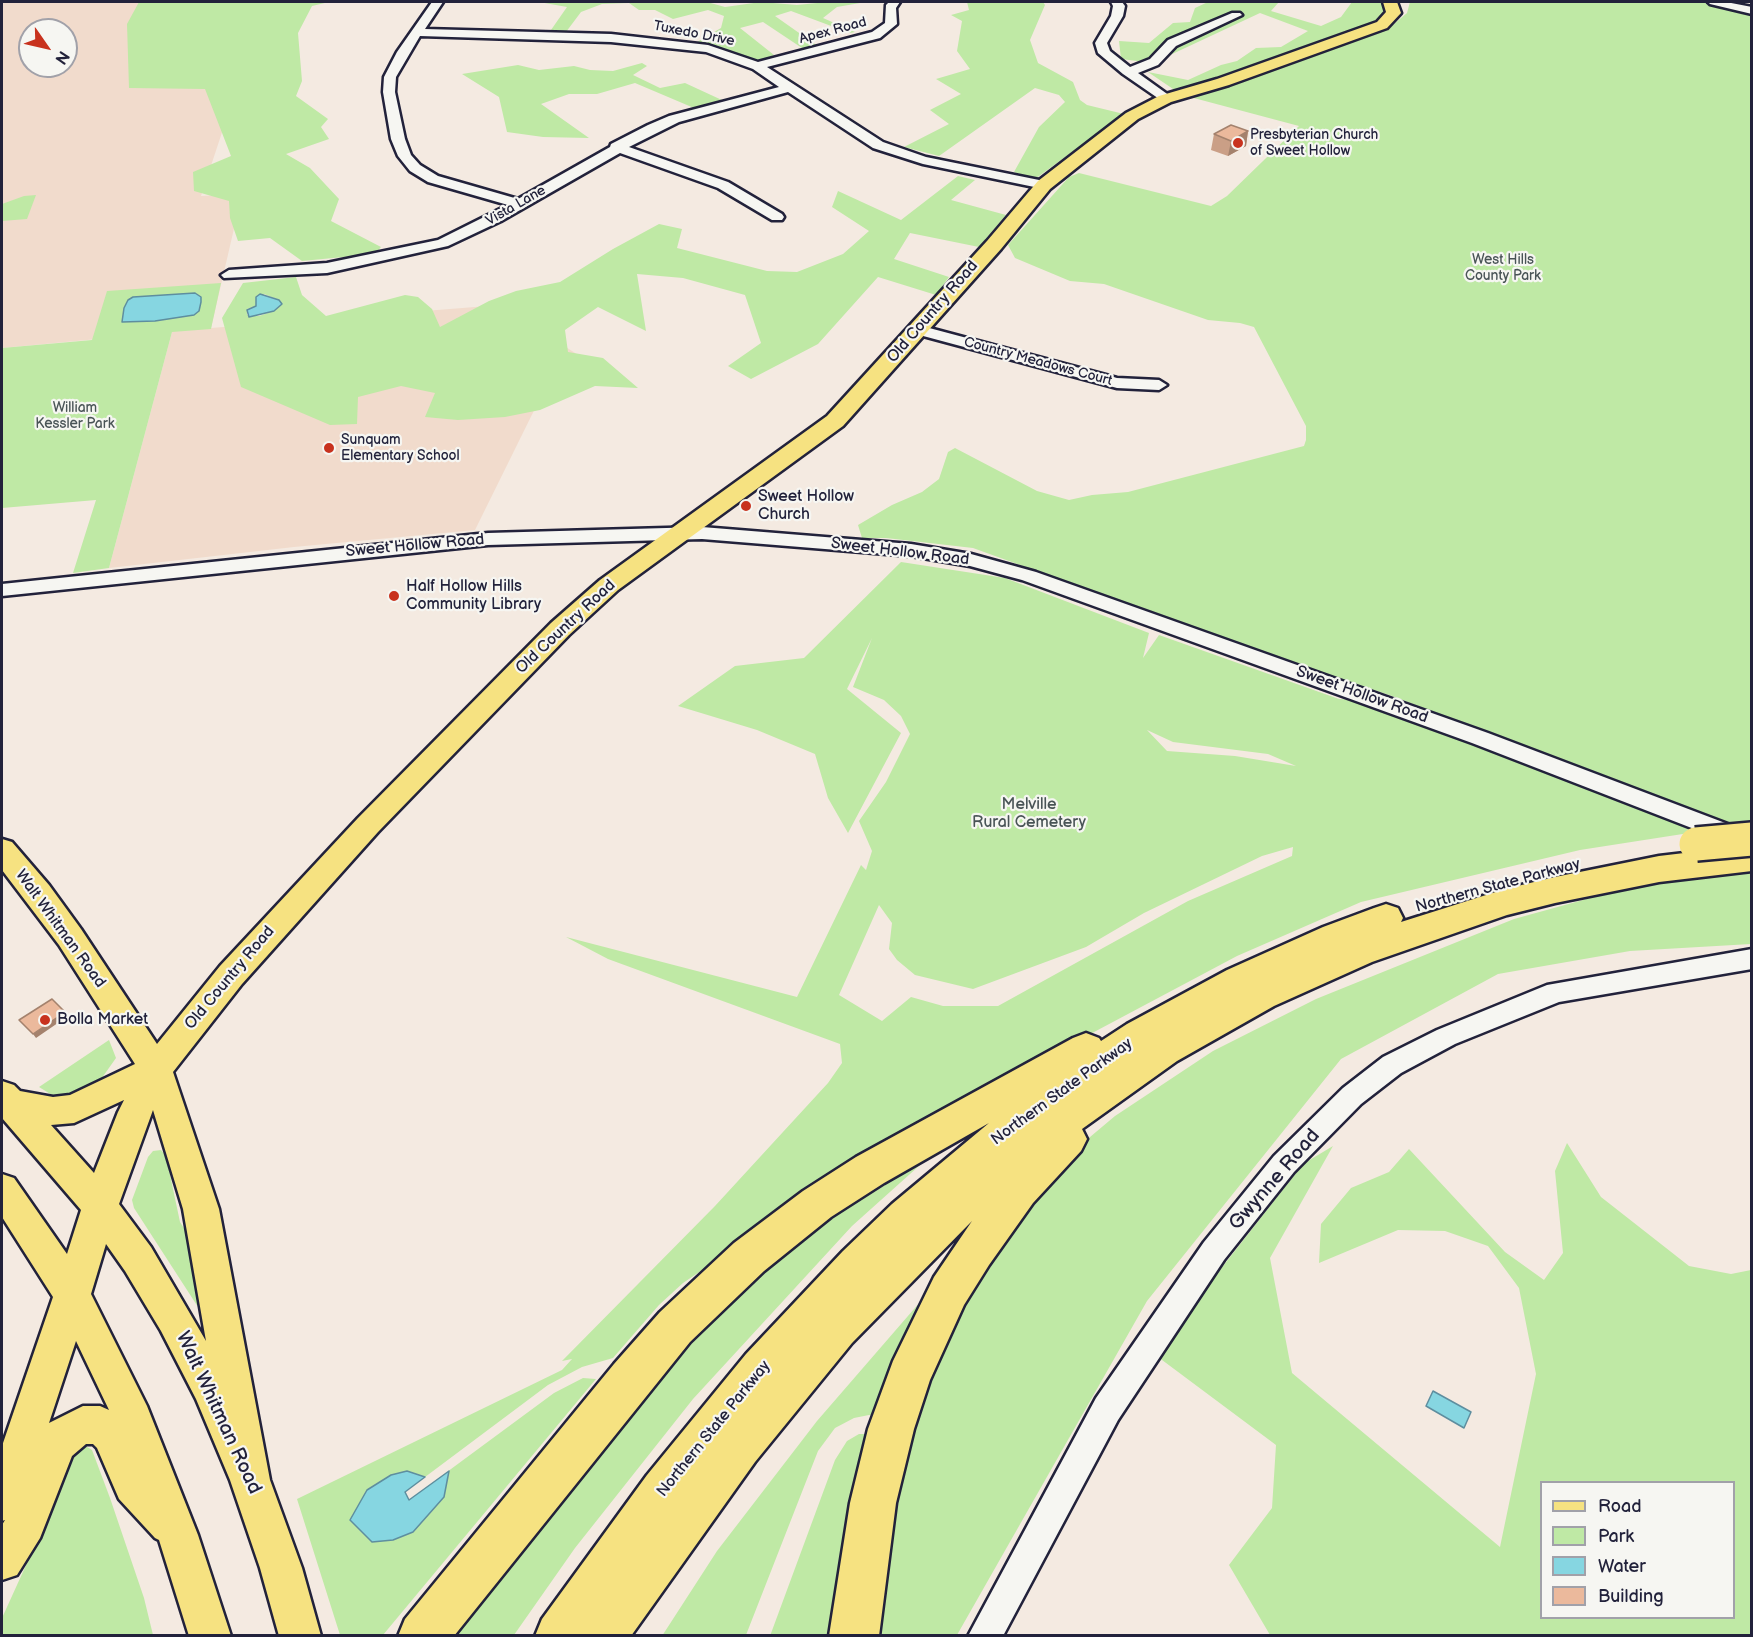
<!DOCTYPE html>
<html>
<head>
<meta charset="utf-8">
<style>
	body { margin:0 }
	#map { position:relative; width:1753px; height:1637px; overflow:hidden; background:#f4eae1; font-family:"Balsamiq Sans",sans-serif }
	canvas { display:block }
	.frame { position:absolute; inset:0; border:3px solid #22223b; pointer-events:none }
	.legend { position:absolute; left:1540px; top:1481px; width:195px; height:138px; box-sizing:border-box; background:#f6f6f2; border:2px solid #a1a1a9; margin:0; padding:8px 10px; list-style:none; font-size:18px; color:#22223b }
	.legend li { display:flex; align-items:center; gap:12px; height:30px }
	.legend b { width:30px; border:2px solid #a1a1a9 }
	.north { position:absolute; left:18px; top:18px; width:60px; height:60px; box-sizing:border-box; background:#f6f6f2; border:2px solid #a1a1a9; border-radius:50%; rotate:124deg; font-size:16px; font-weight:700; line-height:24px; text-align:center; color:#22223b }
	.north::after { content:''; display:block; margin:auto; width:21px; height:27px; background:#c8321e; clip-path:polygon(50% 0,100% 100%,50% 72%,0 100%) }
</style>
</head>
<body>
<div id="map">
<canvas width="1753" height="1637"></canvas>
<div class="frame"></div>
<ul class="legend">
<li><b style="height:8px;background:#f6e281"></b>Road</li>
<li><b style="height:16px;background:#bfe9a5"></b>Park</li>
<li><b style="height:16px;background:#86d6e1"></b>Water</li>
<li><b style="height:16px;background:#ebb99c"></b>Building</li>
</ul>
<div class="north">N</div>
</div>
<script>
const ctx = document.querySelector('canvas').getContext('2d');
ctx.lineJoin = 'round';
function fill(path, color) { ctx.fillStyle = color; ctx.fill(path, 'evenodd'); }
const toPath = rows => new Path2D(rows.map(r => 'M' + r).join(''));
function strokePath(path, color, width, dash) { ctx.strokeStyle = color; ctx.lineWidth = width; ctx.lineCap = dash ? 'butt' : 'round'; ctx.setLineDash(dash || []); ctx.stroke(path); }
function write(font, color, halo, rows, align = 'center') {
  ctx.font = font + ' "Balsamiq Sans",sans-serif'; ctx.lineWidth = 4.5; ctx.setLineDash([]); ctx.textBaseline = 'middle'; ctx.strokeStyle = halo; ctx.fillStyle = color; for (const [text, x, y, turn = 0] of rows) {
    ctx.save(); ctx.translate(x, y); ctx.rotate((+turn || 0) * Math.PI / 180); ctx.textAlign = isNaN(turn) ? turn : align; if (halo) ctx.strokeText(text, 0, 0); ctx.fillText(text, 0, 0); ctx.restore();
  }
}
const built = toPath([
	[2,2,265,2,201,196,242,194,211,328,500,305,583,358,556,366,475,530,294,547,109,568,172,332,2,348],
	[30,30,66,30,66,66,30,66]
]);
const green = toPath([
	[139,2,329,2,312,6,298,33,302,81,296,96,328,119,321,127,329,139,286,154,310,168,339,199,331,221,381,247,375,254,302,261,270,238,238,241,230,218,229,201,194,191,193,172,231,156,205,89,129,88,127,24],
	[539,2,707,2,725,7,761,2,797,5,827,2,866,2,837,7,823,18,855,32,850,33,791,11,775,16,819,47,802,48,763,22,740,28,774,55,758,62,697,42,721,28,724,16,708,10,673,19,655,10,639,10,629,3,602,4,581,12,566,32,551,30,567,7],
	[967,2,1043,2,1045,5,1030,40,1038,63,1073,82,1080,100,1087,105,1124,114,1035,179,1014,172,1039,127,1065,102,1059,95,1035,88,939,156,904,147,949,124,930,110,961,94,936,79,970,69,957,51,962,21,951,15,969,10],
	[1208,2,1279,2,1271,11,1321,26,1341,17,1352,2,1380,2,1384,7,1382,18,1365,27,1176,91,1148,72,1188,80,1221,65,1237,61,1256,48,1281,47,1308,31,1260,13,1153,63,1121,59,1119,41,1149,43,1173,23,1190,22,1195,8],
	[1410,2,1707,2,1751,13,1751,828,1743,829,1392,696,1263,653,973,548,886,538,862,538,858,525,892,505,922,492,939,479,948,452,955,448,1037,491,1069,500,1092,495,1128,492,1304,446,1306,440,1306,426,1254,327,1240,323,1208,320,1104,284,1070,281,1015,258,1008,245,1069,177,1079,173,1211,206,1227,196,1299,126,1190,97,1394,24,1407,13],
	[642,63,647,66,633,75,660,88,685,83,724,101,694,108,635,83,597,94,569,94,541,104,589,138,543,137,507,132,499,97,462,74,518,65,539,70,574,66,590,70,613,71],
	[958,176,975,180,951,200,1006,215,979,247,910,233,894,259,949,277,936,295,878,277,818,344,751,379,728,366,761,343,745,295,683,278,637,274,646,331,598,307,565,330,568,352,603,358,638,388,595,386,540,410,505,417,458,420,425,417,435,393,401,386,358,397,357,424,330,425,241,387,222,318,243,283,296,277,302,295,326,316,405,295,418,297,432,309,440,327,489,301,516,291,560,282,613,249,659,224,682,229,677,248,767,271,797,272,843,254,869,231,832,207,838,191,901,220],
	[264,294,279,300,282,304,274,311,259,316,247,315,247,309,256,306],
	[36,195,27,219,2,221,2,204,24,196],
	[221,283,211,329,172,332,109,568,73,573,96,500,2,508,2,348,92,340,107,291],
	[901,562,1005,578,1149,633,1143,658,1159,635,1339,699,1356,700,1540,766,1702,831,1580,850,1361,902,1237,956,970,1098,754,1235,683,1283,659,1305,613,1358,582,1367,548,1385,405,1492,409,1500,554,1393,583,1378,596,1379,383,1635,340,1635,297,1499,562,1370,572,1359,562,1361,715,1206,828,1083,842,1063,840,1044,608,959,566,937,797,997,861,865,866,870,872,851,859,821,886,782,910,734,901,716,884,700,853,687,872,638,847,689,901,733,848,833,828,798,815,754,757,730,678,706,735,666,804,658],
	[1147,730,1173,742,1268,754,1296,766,1235,756,1167,751],
	[1293,847,1292,856,1188,901,998,1006,943,1006,911,997,882,1021,839,995,879,905,892,923,889,949,897,960,915,975,973,989,1086,947,1144,913,1262,856],
	[1751,868,1751,944,1630,951,1498,974,1341,1059,1147,1301,957,1635,864,1636,904,1428,939,1337,1046,1174,1115,1116,1213,1051,1316,999,1514,919,1612,892,1693,876],
	[109,1040,116,1058,99,1082,69,1096,52,1095,39,1087],
	[1567,1143,1601,1197,1689,1266,1731,1274,1751,1270,1751,1635,1270,1635,1229,1565,1272,1508,1276,1445,1154,1354,1303,1164,1333,1146,1270,1258,1292,1373,1500,1547,1536,1374,1519,1288,1488,1246,1445,1231,1398,1230,1319,1263,1321,1224,1351,1188,1389,1172,1409,1149,1505,1252,1544,1280,1563,1253,1555,1171],
	[1542,1482,1734,1482,1734,1618,1542,1618],
	[939,1148,852,1226,693,1399,575,1548,514,1635,452,1636,689,1342,775,1247],
	[161,1150,166,1156,180,1222,194,1244,209,1324,134,1208,132,1200,148,1157,153,1151],
	[927,1294,883,1417,869,1415,854,1418,835,1428,818,1451,746,1635,662,1636,717,1551,817,1421],
	[859,1434,878,1434,841,1635,770,1636,835,1460,847,1441],
	[84,1445,92,1450,110,1498,144,1598,153,1635,2,1636,2,1618,37,1541,66,1460]
]);
const water = toPath([
	[195,293,201,297,201,302,199,311,194,315,155,321,122,322,124,308,128,300,133,297,195,293],
	[260,294,279,300,282,304,274,311,249,317,247,310,256,306,256,297,260,294],
	[1433,1391,1471,1412,1464,1428,1426,1406,1433,1391],
	[407,1471,425,1477,405,1492,409,1500,449,1471,444,1497,413,1532,393,1540,372,1542,350,1520,367,1490,391,1475,407,1471]
]);
const minor = toPath([
	[432,2,443,2,425,29,611,34,708,45,758,62,872,32,885,23,886,5,889,2,900,2,896,8,897,24,880,38,767,67,883,142,926,157,1044,181,1051,185,1044,189,923,164,873,148,788,92,679,122,629,147,728,182,782,214,784,217,782,220,772,220,718,188,620,153,501,221,448,246,327,273,224,278,221,275,229,270,327,263,438,240,508,205,428,182,410,171,398,156,391,139,383,92,384,77,397,52,432,2],
	[420,36,611,42,706,52,753,69,779,87,669,116,648,125,611,144,610,147,518,199,438,176,420,165,411,155,405,139,395,92,396,77,420,36],
	[1111,2,1122,2,1125,6,1123,16,1107,43,1110,51,1130,67,1150,59,1168,40,1232,13,1240,13,1242,15,1176,46,1158,65,1138,73,1170,96,1171,99,1170,102,1165,103,1123,74,1098,53,1095,43,1111,16,1113,6,1111,2],
	[1708,2,1726,2,1752,7,1752,14,1710,4,1708,2],
	[918,325,1117,378,1159,380,1167,385,1159,390,1117,388,912,333,910,330,912,327,918,325],
	[702,527,911,544,971,554,1036,572,1488,733,1749,832,1752,840,1749,844,1741,846,1733,844,1472,743,1022,580,970,566,911,556,702,539,488,545,2,596,2,584,488,533,702,527],
	[1752,949,1752,969,1559,1002,1455,1044,1401,1073,1361,1104,1294,1172,1224,1260,1118,1420,1003,1636,968,1636,1096,1398,1204,1242,1274,1156,1343,1088,1383,1057,1437,1030,1547,985,1752,949]
]);
const major = toPath([
	[1383,2,1397,2,1401,13,1387,28,1229,85,1171,102,1138,119,1050,189,1001,249,843,426,618,590,569,635,378,832,242,984,173,1072,219,1209,270,1480,302,1568,321,1636,279,1636,260,1568,230,1480,196,1399,161,1331,125,1271,106,1244,91,1294,147,1406,198,1535,231,1636,189,1636,159,1540,155,1538,119,1499,97,1448,93,1444,86,1444,72,1456,40,1538,17,1575,2,1580,2,1525,5,1520,2,1521,2,1446,53,1297,2,1217,2,1174,14,1178,67,1254,81,1210,2,1118,2,1081,14,1085,20,1091,53,1097,70,1095,135,1064,59,945,2,870,2,839,12,842,49,885,81,929,157,1044,220,966,358,818,551,623,600,580,827,416,987,241,1038,181,1126,113,1159,96,1217,79,1377,22,1386,12,1383,2],
	[124,1100,118,1112,94,1173,51,1125,74,1123,124,1100],
	[153,1110,183,1209,206,1341,151,1247,119,1204,153,1110],
	[76,1341,109,1410,100,1406,83,1406,49,1423,76,1341]
]);
const highway = toPath([
	[1752,845,1752,871,1659,882,1555,903,1507,915,1372,962,1274,1006,1177,1061,1082,1129,1087,1139,1081,1151,1033,1203,989,1265,964,1305,930,1380,914,1429,896,1503,879,1636,829,1636,850,1503,868,1429,893,1361,934,1277,972,1221,852,1343,755,1462,631,1636,535,1636,542,1619,647,1475,746,1354,843,1251,892,1204,989,1123,884,1183,831,1217,764,1271,690,1342,454,1636,398,1636,405,1619,614,1364,660,1312,734,1243,803,1191,856,1157,1073,1038,1086,1033,1099,1038,1101,1041,1127,1024,1227,970,1323,927,1374,908,1386,904,1398,908,1403,918,1401,922,1505,889,1555,877,1659,856,1752,845]
]);
const highwayBridge = toPath([
	[1696,844,1752,839]
]);
const wall = toPath([
	[1248,131,1246,146,1228,156,1211,150,1214,134]
]);
const shadedWall = toPath([
	[1248,131,1246,146,1228,156,1231,141],
	[65,1012,68,1016,36,1038,33,1034]
]);
const building = toPath([
	[1231,125,1248,131,1231,141,1214,134,1231,125],
	[52,999,65,1012,33,1034,19,1020,52,999]
]);
const markers = [
	[1238,143,6,"#c8321e"],
	[329,448,6,"#c8321e"],
	[746,506,6,"#c8321e"],
	[394,596,6,"#c8321e"],
	[45,1020,6,"#c8321e"]
];
const farStreetnames = [
	["Apex Road",833,31,-15],
	["Tuxedo Drive",694,34,11],
	["Vista Lane",516,206,-30],
	["Country Meadows Court",1038,362,15]
];
const farPoinames = [
	["Presbyterian Church",1250,135],
	["of Sweet Hollow",1250,151],
	["Sunquam",341,440],
	["Elementary School",341,456]
];
const farParknames = [
	["West Hills",1503,260],
	["County Park",1503,276],
	["William",75,408],
	["Kessler Park",75,424]
];
const streetNames = [
	["Old Country Road",933,312,-49],
	["Sweet Hollow Road",415,546,-5],
	["Sweet Hollow Road",900,552,7],
	["Old Country Road",566,627,-43],
	["Sweet Hollow Road",1362,695,20],
	["Northern State Parkway",1498,886,-15],
	["Walt Whitman Road",60,929,54],
	["Old Country Road",230,978,-50],
	["Northern State Parkway",1062,1092,-36],
	["Northern State Parkway",714,1429,-51]
];
const poiNames = [
	["Sweet Hollow",758,497],
	["Church",758,515],
	["Half Hollow Hills",406,587],
	["Community Library",406,605],
	["Bolla Market",57,1020]
];
const parkNames = [
	["Melville",1029,805],
	["Rural Cemetery",1029,823]
];
const nearStreetnames = [
	["Gwynne Road",1275,1180,-49],
	["Walt Whitman Road",218,1413,65]
];
fill(built, '#f1dbcc');
fill(green, '#bfe9a5');
fill(water, '#86d6e1');
strokePath(water, '#5e8e9f', 1.5);
strokePath(minor, '#22223b', 5);
strokePath(major, '#22223b', 5);
strokePath(highway, '#22223b', 5);
fill(minor, '#f6f6f2');
fill(major, '#f6e281');
fill(highway, '#f6e281');
strokePath(highwayBridge, '#22223b', 38, []);
strokePath(highwayBridge, '#f6e281', 33);
fill(wall, '#ca9f86');
fill(shadedWall, '#a4826d');
fill(building, '#ebb99c');
strokePath(building, '#a4826d', 1.5);
for (const [x, y, r, color] of markers) { const dot = new Path2D(); dot.arc(x, y, r, 0, 2 * Math.PI); ctx.fillStyle = color; ctx.fill(dot); strokePath(dot, '#f6f6f2', 2); }
write('14px', '#22223b', '#f6f6f2', farStreetnames);
write('14px', '#22223b', '#f6f6f2', farPoinames, 'left');
write('14px', '#495456', '#f6f6f2', farParknames);
write('16px', '#22223b', '#f6f6f2', streetNames);
write('16px', '#22223b', '#f6f6f2', poiNames, 'left');
write('16px', '#495456', '#f6f6f2', parkNames);
write('20px', '#22223b', '#f6f6f2', nearStreetnames);
</script>
</body>
</html>
